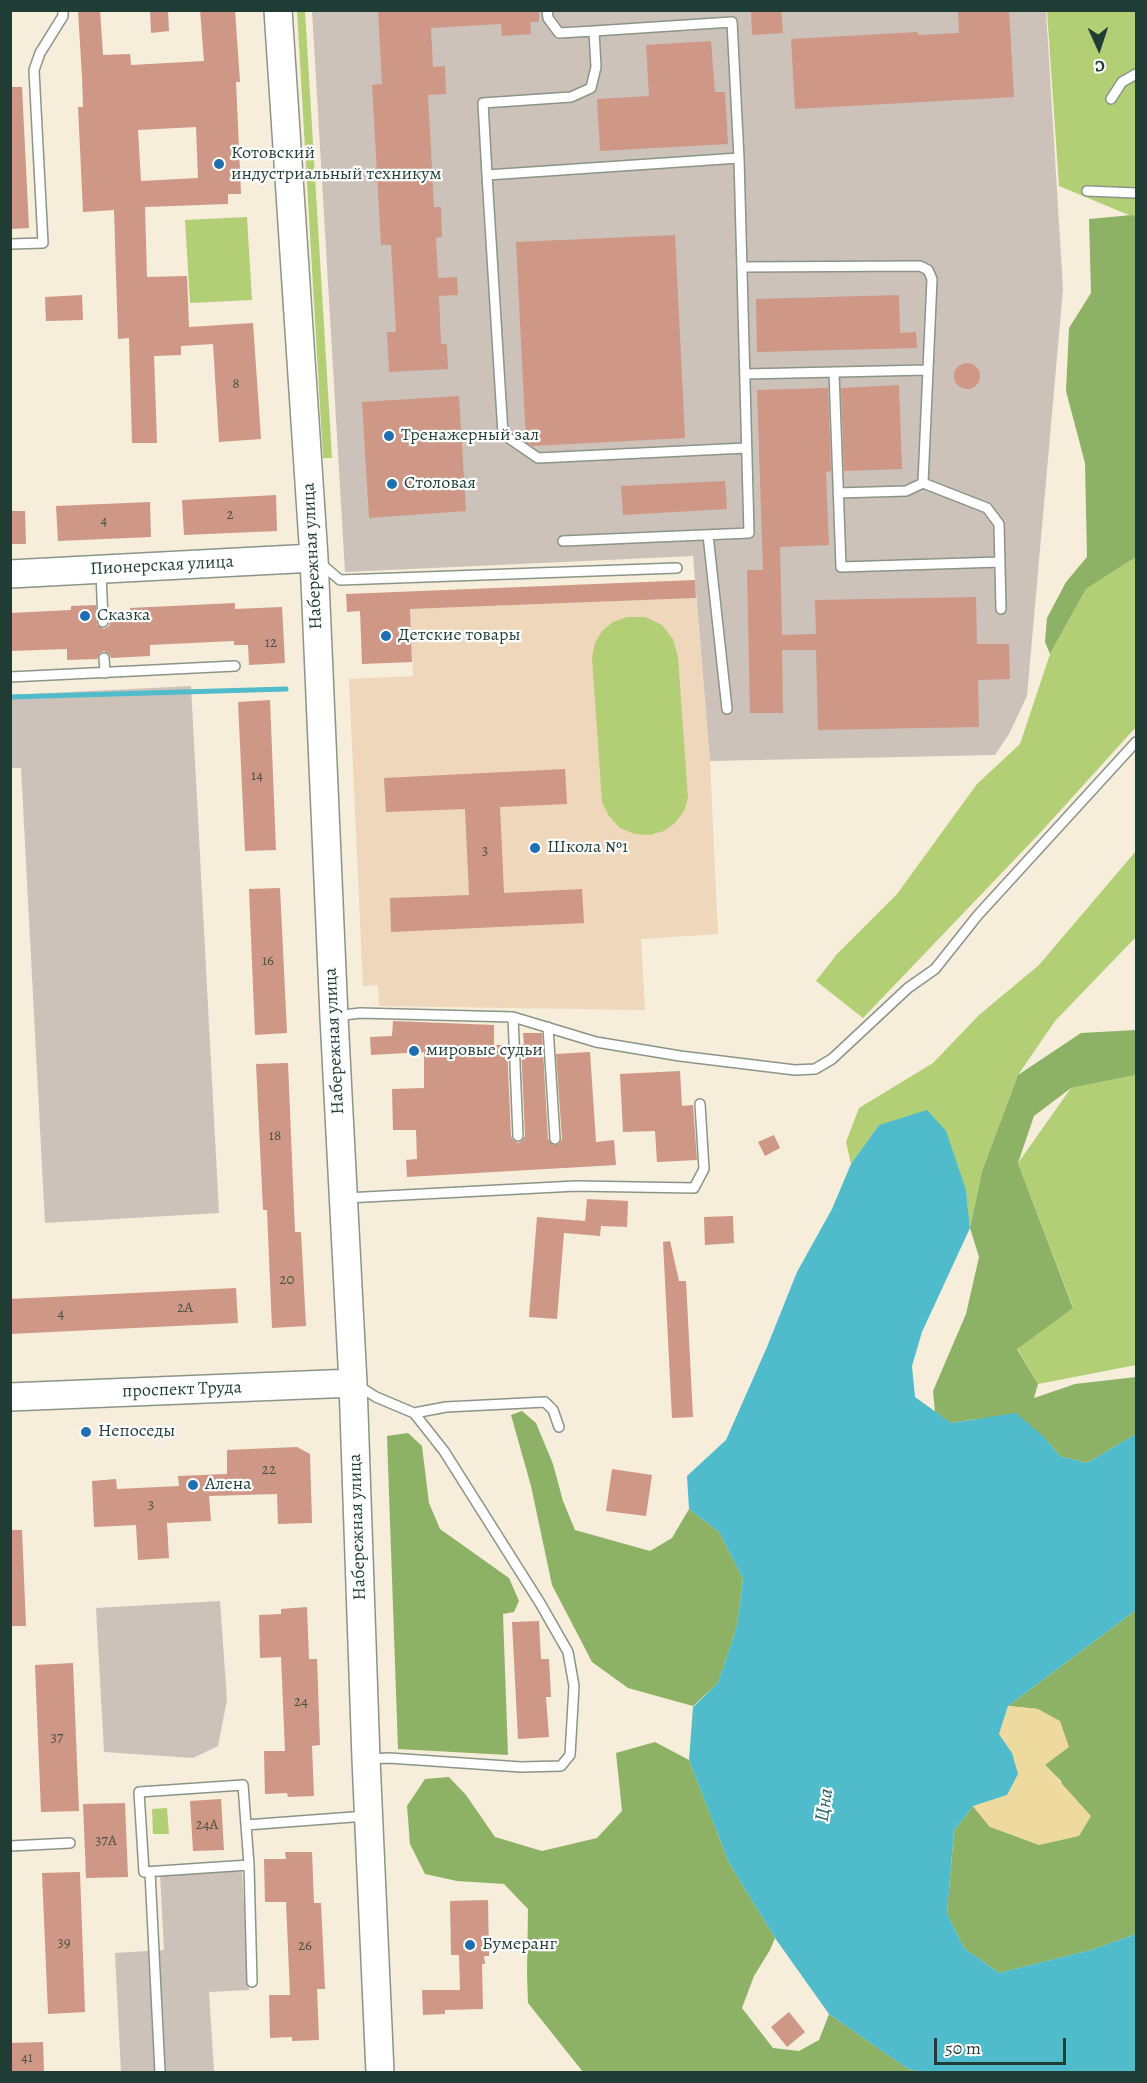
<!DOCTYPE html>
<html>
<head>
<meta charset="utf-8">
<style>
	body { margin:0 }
	#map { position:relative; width:1147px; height:2083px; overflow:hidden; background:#f6edda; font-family:Alegreya,serif }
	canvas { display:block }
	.frame { position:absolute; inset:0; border:12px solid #1f3d34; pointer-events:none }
	.north { position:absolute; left:1069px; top:18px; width:60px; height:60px; -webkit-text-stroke:4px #fff; paint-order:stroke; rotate:177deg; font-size:16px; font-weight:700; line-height:24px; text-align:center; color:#1f3d34 }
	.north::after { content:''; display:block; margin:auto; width:21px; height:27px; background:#1f3d34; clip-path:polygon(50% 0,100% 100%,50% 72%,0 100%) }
	.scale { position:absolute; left:934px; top:2038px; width:132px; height:27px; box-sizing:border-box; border:3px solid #1f3d34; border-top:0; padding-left:8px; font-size:18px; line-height:21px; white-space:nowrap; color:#1f3d34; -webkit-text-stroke:4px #fff; paint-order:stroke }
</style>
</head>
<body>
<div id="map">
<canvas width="1147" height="2083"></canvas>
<div class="frame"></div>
<div class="north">С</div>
<div class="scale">50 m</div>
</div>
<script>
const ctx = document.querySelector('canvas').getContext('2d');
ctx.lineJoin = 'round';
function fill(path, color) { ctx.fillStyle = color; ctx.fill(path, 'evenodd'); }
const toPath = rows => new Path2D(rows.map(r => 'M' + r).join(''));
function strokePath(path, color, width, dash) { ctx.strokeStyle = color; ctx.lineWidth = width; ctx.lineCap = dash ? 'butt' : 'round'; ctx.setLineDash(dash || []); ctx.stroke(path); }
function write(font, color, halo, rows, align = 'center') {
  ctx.font = font + ' Alegreya,serif'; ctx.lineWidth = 4.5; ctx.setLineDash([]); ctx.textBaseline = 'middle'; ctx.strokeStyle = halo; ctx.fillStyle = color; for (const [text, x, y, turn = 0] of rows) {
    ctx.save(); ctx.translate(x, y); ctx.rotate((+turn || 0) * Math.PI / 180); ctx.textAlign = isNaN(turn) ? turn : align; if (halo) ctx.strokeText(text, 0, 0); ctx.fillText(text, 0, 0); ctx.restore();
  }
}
const built = toPath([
	[696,598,710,761,718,934,641,939,645,1010,379,1006,378,985,363,986,349,679,413,676,410,609]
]);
const industrial = toPath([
	[312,11,1046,11,1063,289,1027,696,1009,734,995,755,710,761,693,556,345,572],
	[191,686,219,1213,45,1223,21,768,11,768,11,695],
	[220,1601,227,1700,218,1746,193,1758,104,1752,96,1608],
	[242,1871,249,1990,209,1992,214,2072,121,2072,115,1953,164,1950,160,1875]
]);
const green = toPath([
	[297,11,305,11,332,458,323,458],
	[1047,11,1136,11,1136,218,1059,186],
	[247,217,252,300,190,303,185,220],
	[1136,557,1136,727,1039,834,863,1018,816,981,837,954,897,894,977,784,1020,744,1050,654,1086,589],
	[627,617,645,617,662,625,673,639,678,657,688,798,684,811,675,823,664,831,650,835,635,834,620,828,609,816,602,802,592,658,595,643,602,631,613,622],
	[1136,851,1136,937,1055,1021,1018,1075,982,1171,970,1228,966,1190,879,1125,851,1164,846,1142,859,1108,933,1063,979,1015,1039,965],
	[1136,1075,1136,1365,1038,1384,1017,1348,1073,1307,1018,1163,1071,1088],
	[167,1808,169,1834,153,1834,152,1809]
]);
const forest = toPath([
	[1132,215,1136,218,1136,557,1086,589,1050,654,1045,642,1047,618,1066,582,1087,557,1085,463,1066,391,1069,328,1091,293,1089,219],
	[1136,1030,1136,1075,1071,1088,1034,1116,1018,1163,1073,1308,1017,1349,1038,1384,1034,1398,1075,1384,1136,1377,1136,1434,1087,1463,1060,1456,1044,1437,976,1419,951,1423,935,1412,933,1391,966,1314,979,1257,970,1228,982,1171,1018,1075,1081,1033],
	[522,1411,536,1423,553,1464,563,1501,575,1530,650,1551,672,1538,689,1509,719,1532,743,1579,737,1626,718,1683,693,1706,628,1688,592,1662,552,1585,531,1486,511,1415],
	[408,1433,422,1446,429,1503,440,1529,509,1578,519,1601,514,1612,503,1614,508,1755,398,1749,387,1436],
	[1136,1610,1136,1934,1091,1950,999,1973,964,1948,947,1913,954,1831,973,1806,990,1827,1062,1782,1045,1765,1038,1709,1008,1706],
	[655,1742,689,1760,729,1863,775,1938,770,1950,754,1976,742,2008,773,2048,799,2051,819,2040,829,2014,908,2069,922,2072,583,2072,528,2003,527,1974,528,1909,504,1884,457,1881,425,1874,410,1844,407,1806,425,1779,449,1777,466,1795,495,1837,542,1851,597,1838,622,1811,616,1753]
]);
const sand = toPath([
	[1008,1706,1038,1709,1060,1721,1069,1747,1045,1765,1091,1816,1079,1836,1039,1845,990,1827,973,1806,1007,1795,1012,1753,999,1734]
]);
const water = toPath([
	[927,1110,946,1131,966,1190,970,1228,922,1332,912,1366,915,1397,951,1423,1016,1413,1044,1437,1060,1456,1087,1463,1136,1434,1136,1610,1008,1706,999,1734,1012,1753,1018,1774,1007,1795,973,1806,954,1831,947,1913,964,1948,999,1973,1091,1950,1136,1934,1136,2072,922,2072,908,2069,829,2014,775,1938,729,1863,689,1760,693,1707,718,1683,737,1626,743,1579,719,1532,689,1509,687,1476,726,1440,767,1347,797,1272,832,1209,851,1164,879,1125]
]);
const stream = toPath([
	[10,697,286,689]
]);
const building = toPath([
	[78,10,100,10,103,55,130,54,131,65,204,61,200,10,235,10,240,82,236,82,241,194,228,194,228,204,145,207,147,277,187,276,189,327,253,323,261,439,219,442,213,344,181,346,181,355,154,356,157,443,132,443,129,338,118,339,114,210,83,212,78,107,83,107,82,77],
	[196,127,198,178,141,181,138,130],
	[150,10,168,10,169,31,151,33],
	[378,10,539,10,539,22,530,22,531,34,502,36,501,24,431,28,433,67,445,66,446,94,428,95,434,207,441,207,442,237,436,238,438,278,457,277,458,295,439,296,441,344,447,344,448,369,389,372,387,332,396,332,391,245,381,245,372,85,382,84],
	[751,10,781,10,783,33,752,35],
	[958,10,1009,10,1014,97,795,109,791,39,918,32,918,35,959,33],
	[711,41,715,92,725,92,728,144,600,151,597,99,649,96,646,45],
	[10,87,22,87,29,228,10,229],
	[675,235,685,438,532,446,526,442,516,242],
	[82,295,83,320,46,321,45,297],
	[899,295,900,333,916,332,917,348,757,352,756,299],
	'954 376a13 13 0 1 1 26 0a13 13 0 1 1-26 0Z',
	[899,385,902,469,844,471,841,388],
	[828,388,831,471,826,472,829,545,780,547,782,635,816,634,815,600,976,597,977,644,1009,644,1010,679,978,680,979,727,818,730,816,650,782,650,783,713,750,713,747,570,763,570,757,390],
	[459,396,466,511,369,518,362,402],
	[725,481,727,509,623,515,621,486],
	[276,495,277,531,184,535,182,500],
	[150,502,151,537,58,541,56,506],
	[10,511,25,511,26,544,10,544],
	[695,580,696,598,410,609,412,662,362,664,360,611,347,612,346,594],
	[235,603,235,609,282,607,285,663,249,665,248,645,234,645,234,641,150,645,150,656,111,658,109,654,104,651,100,653,97,659,67,660,67,649,10,651,10,613,71,610,71,606,96,605,97,625,104,629,109,626,110,622,130,621,130,608],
	[270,700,276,850,245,851,238,702],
	[565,769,567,804,500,807,504,893,582,889,584,923,391,932,390,898,469,895,465,809,386,812,384,778],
	[280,888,287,1033,255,1035,249,889],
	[393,1021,494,1025,494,1045,507,1045,511,1136,513,1140,518,1143,522,1141,525,1136,521,1045,524,1044,523,1033,542,1033,548,1139,553,1145,559,1144,562,1139,556,1054,590,1052,596,1142,614,1140,616,1165,407,1177,406,1160,417,1159,416,1130,393,1130,392,1089,424,1088,424,1052,371,1055,370,1037,392,1036],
	[288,1063,295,1232,301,1232,306,1326,272,1328,267,1210,263,1210,256,1064],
	[680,1071,682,1106,693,1105,697,1160,657,1162,655,1131,623,1132,620,1074],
	[774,1135,780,1148,765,1156,758,1142],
	[587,1199,628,1201,627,1227,601,1226,600,1236,564,1233,557,1319,529,1317,537,1217,585,1221],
	[733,1216,734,1243,705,1245,704,1217],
	[670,1241,679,1281,686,1281,693,1417,672,1418,663,1242],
	[236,1288,238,1323,10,1334,10,1299],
	[297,1447,310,1454,312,1523,278,1524,277,1494,209,1496,211,1521,167,1523,169,1558,138,1560,136,1525,94,1527,92,1481,116,1479,117,1489,179,1486,178,1476,227,1474,227,1450],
	[612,1469,652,1475,646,1516,606,1511],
	[10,1530,22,1530,26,1626,10,1626],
	[307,1607,309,1659,317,1659,320,1745,312,1746,314,1796,288,1797,287,1793,265,1794,264,1751,285,1751,281,1657,260,1658,259,1615,281,1614,281,1609],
	[539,1621,541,1659,549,1659,551,1697,546,1697,549,1737,518,1739,512,1622],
	[73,1663,79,1811,41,1812,35,1665],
	[221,1799,224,1850,193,1851,190,1801],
	[125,1803,128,1877,86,1878,83,1804],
	[285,1852,312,1852,314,1903,321,1903,325,1989,317,1989,319,2040,292,2041,292,2037,270,2038,269,1995,290,1995,286,1902,265,1902,264,1859,286,1859],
	[80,1872,85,2012,48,2014,42,1873],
	[488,1900,489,1956,484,1956,485,1964,482,1964,483,2009,445,2010,445,2014,423,2015,422,1990,460,1990,459,1955,451,1955,450,1901],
	[789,2012,805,2032,787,2047,771,2027],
	[43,2042,44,2073,10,2073,10,2043]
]);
const lane = toPath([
	[547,10,548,18,559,33,594,31,596,67,591,88,571,97,483,103,487,175,739,158,749,533,563,541],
	[594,31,732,22,739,158],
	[1111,99,1122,82,1136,74],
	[487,175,503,434,538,458,746,448],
	[1087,191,1136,193],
	[10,244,43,243,34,70,40,53,63,16,63,10],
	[742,267,920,266,928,270,932,279,923,483,987,508,999,524,1001,609],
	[834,372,841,567,1000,562],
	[745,374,928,370],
	[838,493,906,491,923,483],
	[708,535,727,709],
	[320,563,340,580,677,568],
	[101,572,103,622],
	[104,658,105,673],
	[10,677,235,666],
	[336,1016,360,1013,513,1017,596,1042,680,1056,795,1070,815,1069,832,1059,908,988,935,969,978,915,1136,742],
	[513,1017,518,1136],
	[548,1027,555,1139],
	[346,1198,576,1186,694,1188,704,1169,700,1104],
	[357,1385,376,1397,414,1413,444,1451,540,1603,568,1652,574,1686,570,1755,561,1766,521,1767,389,1758,369,1759],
	[414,1413,446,1407,545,1402,553,1410,559,1427],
	[246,1825,249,1865,144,1872,139,1792,243,1785,246,1825,366,1816],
	[10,1846,70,1843],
	[249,1865,252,1982],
	[150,1872,160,2072]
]);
const secondary = toPath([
	[278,10,314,558,334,1017,353,1383,366,1759,380,2072],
	[10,574,314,558],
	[10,1397,353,1383]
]);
const markers = [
	[219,164,6,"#1f6fb2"],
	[389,436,6,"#1f6fb2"],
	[392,484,6,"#1f6fb2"],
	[85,616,6,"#1f6fb2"],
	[386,636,6,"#1f6fb2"],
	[535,848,6,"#1f6fb2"],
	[414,1051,6,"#1f6fb2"],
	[86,1432,6,"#1f6fb2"],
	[193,1485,6,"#1f6fb2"],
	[470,1945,6,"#1f6fb2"]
];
const numberNames = [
	["8",236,384],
	["2",230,515],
	["4",104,521],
	["12",271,643],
	["14",257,776],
	["3",485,851],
	["16",268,961],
	["18",275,1136],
	["20",287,1280],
	["2А",185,1308],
	["4",61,1314],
	["22",269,1470],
	["3",151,1505],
	["24",301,1702],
	["37",57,1738],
	["24А",207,1825],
	["37А",106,1841],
	["39",64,1943],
	["26",305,1946],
	["41",27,2058]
];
const poiNames = [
	["Котовский",231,154],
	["индустриальный техникум",231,175],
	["Тренажерный зал",401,436],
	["Столовая",404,484],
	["Сказка",97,616],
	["Детские товары",398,636],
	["Школа №1",547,848],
	["мировые судьи",426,1051],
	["Непоседы",98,1432],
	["Алена",205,1485],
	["Бумеранг",482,1945]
];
const streetNames = [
	["Набережная улица",313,556,-93],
	["Пионерская улица",162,566,-3],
	["Набережная улица",335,1041,-93],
	["проспект Труда",182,1390,-2],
	["Набережная улица",358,1527,-92]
];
const waterNames = [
	["Цна",825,1805,-82]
];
fill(built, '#eed7bb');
fill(industrial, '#ccc2b9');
fill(green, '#b2cf75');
fill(forest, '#8db266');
fill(sand, '#eeda9e');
fill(water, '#4fbbcb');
strokePath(stream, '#4fbbcb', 5);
fill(building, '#cf9785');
strokePath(lane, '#8a9587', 12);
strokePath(secondary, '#8a9587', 30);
strokePath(lane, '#fff', 9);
strokePath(secondary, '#fff', 27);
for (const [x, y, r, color] of markers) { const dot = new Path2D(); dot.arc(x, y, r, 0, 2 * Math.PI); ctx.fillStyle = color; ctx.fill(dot); strokePath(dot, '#fff', 2); }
write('15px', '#4b5448', null, numberNames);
write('18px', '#1f3d34', '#fff', poiNames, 'left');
write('18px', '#1f3d34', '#fff', streetNames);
write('italic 20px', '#2d6361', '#fff', waterNames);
</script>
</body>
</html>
